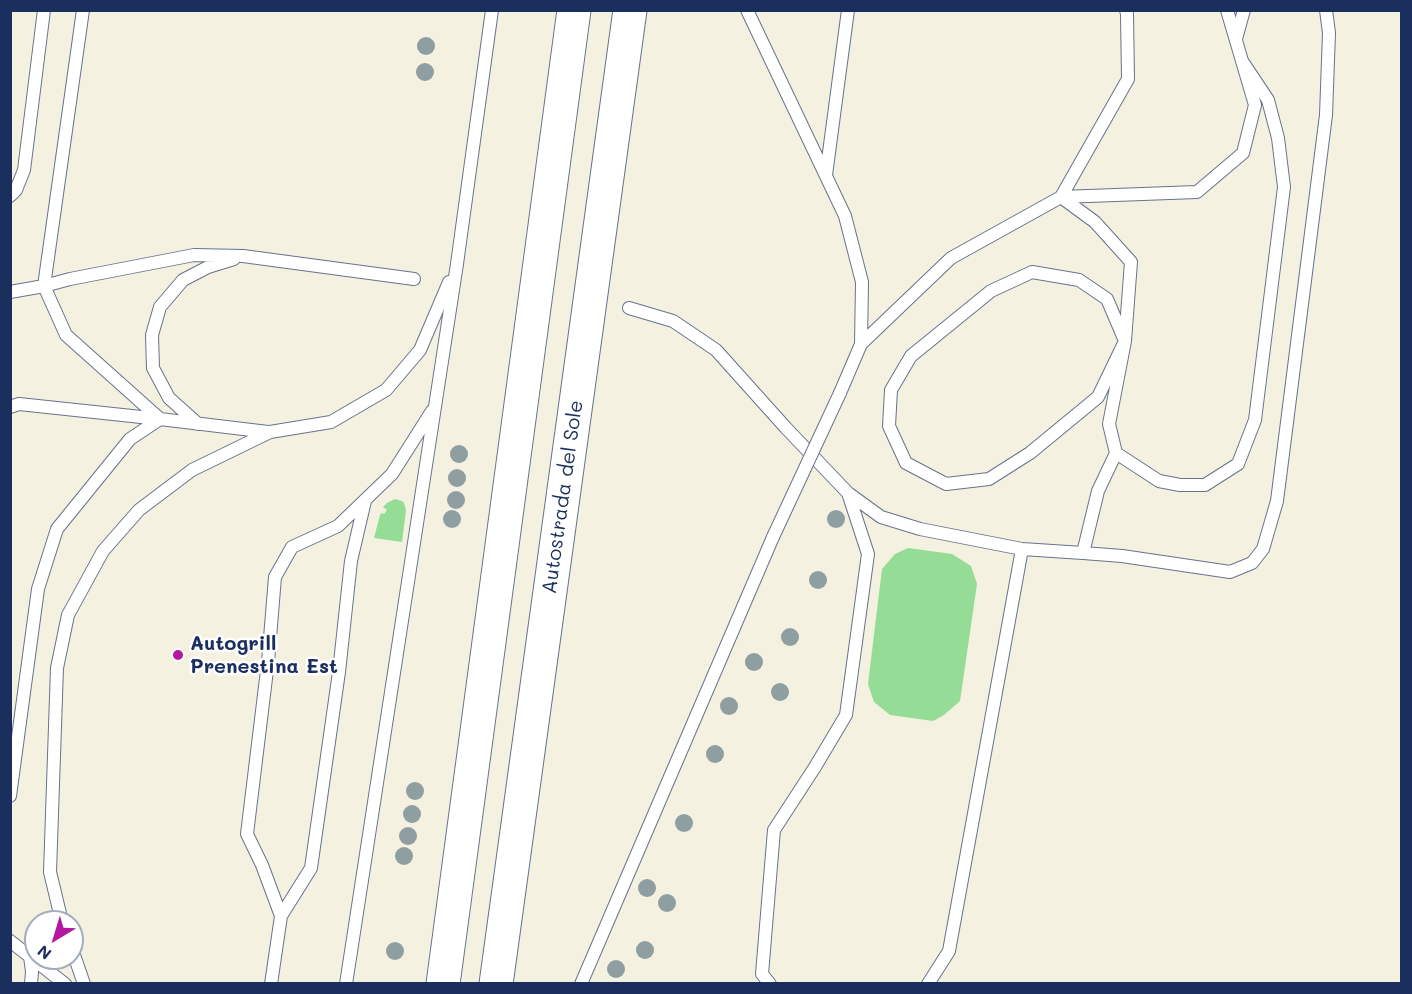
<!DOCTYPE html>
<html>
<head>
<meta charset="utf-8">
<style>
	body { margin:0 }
	#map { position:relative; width:1412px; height:994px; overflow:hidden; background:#f4f1e1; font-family:Mali,sans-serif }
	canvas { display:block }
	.frame { position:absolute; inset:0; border:12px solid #1b2f5e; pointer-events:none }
	.north { position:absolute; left:24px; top:910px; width:60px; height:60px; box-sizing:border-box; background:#fff; border:2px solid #a4acbf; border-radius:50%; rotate:218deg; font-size:16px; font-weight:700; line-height:24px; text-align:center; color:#1b2f5e }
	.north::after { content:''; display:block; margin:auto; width:21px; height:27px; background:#b5179e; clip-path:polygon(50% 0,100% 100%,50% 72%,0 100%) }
</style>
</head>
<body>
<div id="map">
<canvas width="1412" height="994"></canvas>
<div class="frame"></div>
<div class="north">N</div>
</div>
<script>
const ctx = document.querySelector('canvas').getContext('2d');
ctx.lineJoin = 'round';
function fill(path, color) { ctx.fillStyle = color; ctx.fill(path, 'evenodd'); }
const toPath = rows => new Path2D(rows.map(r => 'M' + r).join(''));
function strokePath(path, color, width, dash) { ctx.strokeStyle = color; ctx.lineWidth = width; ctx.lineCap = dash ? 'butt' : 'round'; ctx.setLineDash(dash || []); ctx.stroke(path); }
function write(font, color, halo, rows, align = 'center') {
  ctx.font = font + ' Mali,sans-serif'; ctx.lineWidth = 5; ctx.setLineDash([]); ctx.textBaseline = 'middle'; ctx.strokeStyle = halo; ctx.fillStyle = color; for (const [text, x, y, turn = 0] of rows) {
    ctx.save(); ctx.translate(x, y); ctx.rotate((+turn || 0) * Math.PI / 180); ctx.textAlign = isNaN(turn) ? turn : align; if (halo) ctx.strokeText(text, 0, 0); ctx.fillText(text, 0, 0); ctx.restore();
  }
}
const green = toPath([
	[395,499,402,501,404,503,406,510,402,542,374,538,380,515,382,513,384,514,387,510,383,507,387,503],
	[908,548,952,554,971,566,977,584,960,701,944,715,933,721,890,715,874,702,868,684,882,569,895,554]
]);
const lane = toPath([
	[83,10,44,286,66,335,160,419,268,432],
	[747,10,845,216,862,282,861,344],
	[1126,10,1127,14,1128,79,1061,197,1095,222,1131,262,1125,341,1098,397,1030,453,989,479,946,484,906,463,889,426,891,390,911,356,991,291,1032,272,1079,280,1107,299,1125,341,1109,424,1116,453,1159,481,1180,485,1205,485,1238,464,1255,420,1284,187,1278,138,1268,100,1242,61],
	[1236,39,1244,10],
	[826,175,848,10],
	[10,196,16,190,24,170,44,10],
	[10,292,44,286,70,279,194,255,243,256,414,279],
	[629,308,673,321,716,350,786,428,848,493,881,517,920,529,1022,549,1083,553,1098,491,1116,453],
	[840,393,861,344,951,258,1061,197,1197,192,1243,153,1255,105,1227,10],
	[10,407,19,404,160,419],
	[198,424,169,398,153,368,152,335,160,307,183,280,208,267,234,259],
	[1083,553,1122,556,1230,572,1252,563,1263,549,1277,501,1326,115,1329,33,1326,10],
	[10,796,38,589,57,529,130,439,160,419],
	[281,916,311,868,339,672,351,561,365,501],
	[62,922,50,872,57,668,68,615,103,551,139,510,192,470,270,432,331,422,386,390,420,350,449,282],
	[10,941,65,984],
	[72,949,84,984],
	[30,956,32,972,31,984],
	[271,984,281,916,262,865,247,834,268,662,275,577,292,547,338,526,392,474,432,411],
	[346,984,457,264,492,10],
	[581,984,773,537],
	[770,984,762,974,774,830,815,767,846,715,868,554,848,493],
	[928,984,949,951,1022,549]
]);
const highway = toPath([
	[443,984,574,10],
	[496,984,630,10]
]);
const laneBridge = toPath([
	[773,537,840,393]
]);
const trees = [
	[426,46],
	[425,72],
	[459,454],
	[457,478],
	[456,500],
	[452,519],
	[836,519],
	[818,580],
	[790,637],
	[754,662],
	[780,692],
	[729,706],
	[715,754],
	[415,791],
	[412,814],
	[684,823],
	[408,836],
	[404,856],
	[647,888],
	[667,903],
	[645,950],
	[395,951],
	[616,969]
];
const markers = [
	[178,655,6,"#b5179e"]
];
const streetNames = [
	["Autostrada del Sole",563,497,-82]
];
const poiNames = [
	["Autogrill",190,644],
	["Prenestina Est",190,667]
];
fill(green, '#95dc96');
strokePath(lane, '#67738c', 14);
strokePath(highway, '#67738c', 35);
strokePath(lane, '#fff', 12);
strokePath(highway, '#fff', 33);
strokePath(laneBridge, '#67738c', 14, []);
strokePath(laneBridge, '#fff', 12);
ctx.fillStyle = '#8e9ea1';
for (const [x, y] of trees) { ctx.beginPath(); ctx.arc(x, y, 9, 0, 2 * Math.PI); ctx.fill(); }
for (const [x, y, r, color] of markers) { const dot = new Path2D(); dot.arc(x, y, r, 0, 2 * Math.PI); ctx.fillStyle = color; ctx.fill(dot); strokePath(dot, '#fff', 2); }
write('20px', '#1b2f5e', '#fff', streetNames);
write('bold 20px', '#1b2f5e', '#fff', poiNames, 'left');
</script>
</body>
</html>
